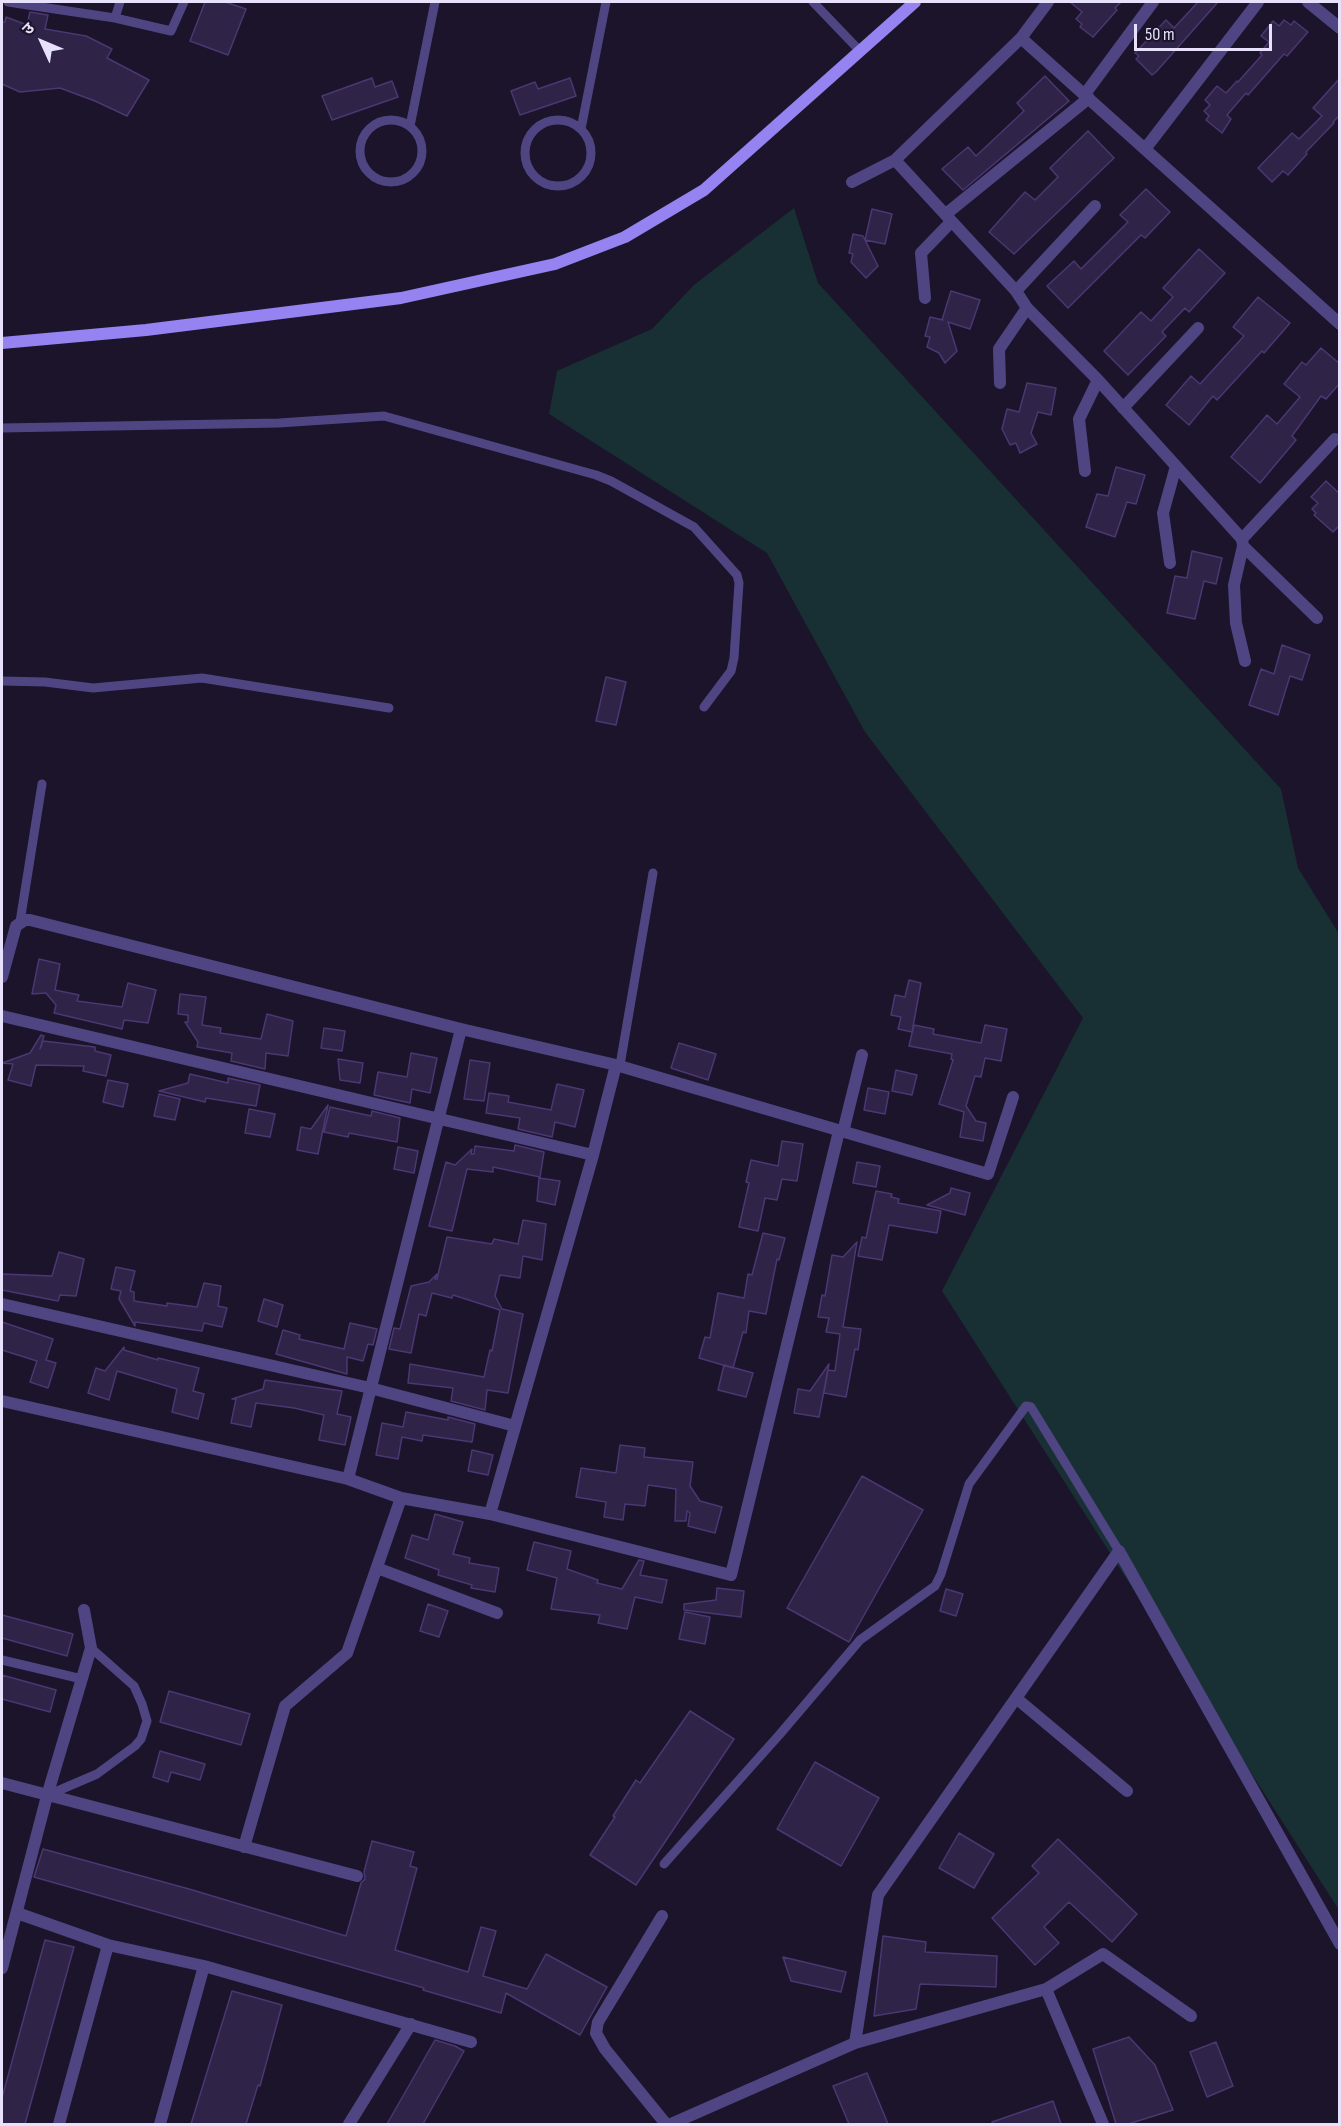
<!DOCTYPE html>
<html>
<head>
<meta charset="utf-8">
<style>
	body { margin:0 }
	#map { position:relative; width:1341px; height:2126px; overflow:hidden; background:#1b142a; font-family:"Sofia Sans Condensed","Noto Sans Devanagari",sans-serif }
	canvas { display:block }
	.frame { position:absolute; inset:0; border:3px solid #e7e1fb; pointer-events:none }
	.north { position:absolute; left:12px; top:12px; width:60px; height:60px; -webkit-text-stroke:4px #1b142a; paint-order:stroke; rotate:314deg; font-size:16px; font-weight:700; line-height:24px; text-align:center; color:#e7e1fb }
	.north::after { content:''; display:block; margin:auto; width:21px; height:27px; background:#e7e1fb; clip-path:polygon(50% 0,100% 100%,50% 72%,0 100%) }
	.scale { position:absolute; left:1134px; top:24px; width:138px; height:27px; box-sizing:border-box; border:3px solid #e7e1fb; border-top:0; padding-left:8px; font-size:18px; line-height:21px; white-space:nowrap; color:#e7e1fb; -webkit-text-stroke:4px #1b142a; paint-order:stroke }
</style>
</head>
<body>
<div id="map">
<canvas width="1341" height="2126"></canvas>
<div class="frame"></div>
<div class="north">उ</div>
<div class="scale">50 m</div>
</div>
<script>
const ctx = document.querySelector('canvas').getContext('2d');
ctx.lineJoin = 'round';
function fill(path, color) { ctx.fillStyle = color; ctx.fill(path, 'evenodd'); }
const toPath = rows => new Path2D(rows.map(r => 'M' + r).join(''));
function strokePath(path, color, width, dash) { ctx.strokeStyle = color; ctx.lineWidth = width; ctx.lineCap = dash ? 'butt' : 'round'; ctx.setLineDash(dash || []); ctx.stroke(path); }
const green = toPath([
	[794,208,818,283,1281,789,1298,868,1339,934,1339,1910,942,1291,1083,1018,865,732,767,553,549,414,557,371,652,329,694,285]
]);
const building = toPath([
	[205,2,225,2,246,9,228,55,190,41,205,2],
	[1070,2,1121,2,1115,8,1117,10,1093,37,1080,27,1082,24,1076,19,1082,12,1070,2],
	[1198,2,1218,2,1156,72,1152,75,1136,59,1139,56,1135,53,1166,20,1174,28,1198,2],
	[30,12,48,15,45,29,86,36,112,49,107,58,149,80,127,116,95,101,60,88,20,92,2,84,2,22,5,22,6,17,27,25,30,12],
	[1284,20,1291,25,1294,21,1308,32,1287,56,1284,54,1248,95,1246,93,1227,115,1231,119,1222,133,1206,120,1209,116,1204,111,1210,105,1205,100,1217,86,1226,93,1237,81,1238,82,1262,55,1260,53,1269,42,1261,36,1273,21,1279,26,1284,20],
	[1045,76,1069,101,963,190,942,169,968,147,976,156,1024,111,1017,103,1045,76],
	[372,78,375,87,392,81,398,97,332,120,322,96,372,78],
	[570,78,576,96,520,115,511,91,535,82,538,89,570,78],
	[1340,78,1340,115,1333,122,1334,123,1306,152,1307,154,1288,175,1283,171,1272,182,1258,168,1292,133,1299,139,1322,116,1313,108,1340,78],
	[1088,131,1114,158,1014,254,989,232,1025,192,1035,200,1058,177,1050,168,1088,131],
	[1146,189,1170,212,1145,238,1141,235,1068,308,1047,286,1074,261,1081,269,1128,222,1120,215,1146,189],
	[872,209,892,214,885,244,865,240,878,266,866,278,851,262,853,254,849,253,853,234,863,236,865,240,872,209],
	[1199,249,1225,273,1189,312,1185,308,1162,332,1166,336,1128,375,1104,351,1141,312,1151,321,1173,297,1163,288,1199,249],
	[951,291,980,300,970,329,948,322,957,351,945,363,939,353,927,347,930,337,925,336,930,317,943,320,942,320,951,291],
	[1258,297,1290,323,1264,353,1262,351,1217,400,1213,396,1189,425,1166,405,1191,376,1200,384,1244,336,1233,327,1258,297],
	[1321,348,1340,364,1340,383,1326,399,1321,396,1292,436,1296,440,1260,483,1231,457,1267,415,1277,424,1300,397,1284,384,1302,362,1306,365,1321,348],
	[1027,383,1056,388,1051,415,1038,412,1031,433,1037,444,1020,453,1016,443,1010,445,1002,429,1007,409,1019,412,1027,383],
	[1116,467,1145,475,1136,504,1127,502,1115,537,1086,527,1097,494,1108,496,1116,467],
	[1326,481,1340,494,1340,525,1333,532,1314,515,1316,513,1312,509,1318,503,1311,497,1326,481],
	[1192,551,1222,558,1216,584,1204,581,1195,619,1167,613,1175,576,1187,578,1192,551],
	[1282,645,1310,655,1302,680,1290,676,1278,715,1249,705,1261,669,1274,674,1282,645],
	[606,677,626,682,616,725,596,721,606,677],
	[39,959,60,964,55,990,79,995,77,1001,122,1007,128,983,156,990,148,1023,124,1020,122,1029,54,1013,56,1005,46,993,32,994,39,959],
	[909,980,921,983,912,1032,898,1029,901,1017,891,1015,895,995,905,997,909,980],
	[180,994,206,997,202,1025,221,1028,220,1033,261,1039,267,1014,293,1021,288,1056,266,1053,265,1069,231,1061,232,1053,197,1047,198,1042,185,1022,188,1022,188,1015,178,1014,180,994],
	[914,1025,934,1029,933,1034,981,1043,985,1025,1007,1029,1001,1061,985,1058,981,1077,975,1076,966,1106,976,1121,986,1123,983,1141,960,1137,964,1112,939,1104,953,1060,951,1059,952,1054,909,1046,914,1025],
	[324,1028,345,1031,342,1051,321,1048,324,1028],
	[41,1035,44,1036,40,1049,43,1041,95,1047,95,1051,111,1055,106,1076,83,1071,84,1066,36,1065,31,1086,8,1080,13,1064,2,1063,30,1053,41,1035],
	[679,1043,716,1054,708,1080,671,1068,679,1043],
	[411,1053,437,1058,430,1093,412,1089,410,1103,374,1095,378,1072,407,1077,411,1053],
	[338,1059,363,1063,360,1083,340,1080,338,1059],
	[470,1060,490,1063,484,1101,464,1099,470,1060],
	[896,1070,917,1075,912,1095,892,1091,896,1070],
	[190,1074,228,1083,228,1078,260,1085,256,1106,206,1098,205,1102,159,1091,188,1083,190,1074],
	[108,1080,128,1084,123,1107,103,1102,108,1080],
	[557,1084,584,1090,575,1127,555,1122,552,1137,518,1129,520,1118,486,1113,489,1093,509,1096,508,1102,551,1110,557,1084],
	[868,1088,889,1092,885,1114,864,1110,868,1088],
	[159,1094,180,1099,175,1120,154,1116,159,1094],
	[328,1105,318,1154,297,1150,301,1127,311,1129,328,1105],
	[330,1107,371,1116,372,1111,400,1118,397,1142,349,1133,348,1137,324,1132,330,1107],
	[249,1109,275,1114,270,1137,245,1133,249,1109],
	[782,1141,803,1144,797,1181,782,1179,777,1200,765,1198,758,1231,739,1227,749,1183,746,1182,751,1160,778,1166,782,1141],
	[515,1145,544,1152,540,1177,493,1167,493,1172,467,1169,452,1231,429,1226,446,1162,455,1165,472,1149,471,1154,474,1154,475,1146,514,1151,515,1145],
	[398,1147,418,1151,414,1173,394,1169,398,1147],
	[857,1162,880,1166,876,1187,853,1183,857,1162],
	[539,1178,560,1181,555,1205,537,1201,539,1178],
	[951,1188,970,1193,965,1215,927,1205,950,1193,951,1188],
	[876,1191,892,1194,891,1197,899,1199,898,1203,941,1211,937,1233,889,1225,882,1260,858,1256,862,1237,866,1238,876,1191],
	[523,1220,546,1224,542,1260,523,1256,520,1278,500,1275,495,1296,502,1309,523,1314,508,1393,487,1390,485,1410,451,1401,453,1388,408,1383,410,1364,484,1377,490,1350,492,1351,500,1310,453,1295,452,1298,432,1293,426,1316,419,1314,411,1353,389,1349,394,1328,400,1329,411,1286,429,1282,437,1274,435,1279,437,1279,447,1237,492,1244,494,1239,518,1244,523,1220],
	[763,1233,785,1238,779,1260,777,1259,766,1314,749,1311,746,1333,743,1332,733,1368,699,1358,705,1337,710,1338,718,1293,744,1298,748,1274,752,1275,763,1233],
	[857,1242,843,1327,861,1329,858,1350,855,1349,846,1397,824,1393,828,1370,835,1371,840,1334,826,1332,829,1318,818,1317,822,1295,825,1296,832,1255,843,1257,857,1242],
	[59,1252,84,1259,76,1296,60,1295,58,1301,2,1290,2,1274,52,1276,59,1252],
	[116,1267,135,1271,130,1291,134,1292,134,1301,167,1306,167,1303,197,1307,204,1283,221,1286,218,1306,227,1308,222,1327,204,1323,202,1331,135,1322,135,1326,119,1299,121,1291,111,1289,116,1267],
	[264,1299,283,1305,277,1327,258,1321,264,1299],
	[2,1322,53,1339,46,1360,56,1363,48,1388,30,1382,37,1361,2,1350,2,1322],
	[350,1323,377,1329,373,1345,368,1344,363,1361,347,1357,347,1374,276,1354,283,1330,300,1335,299,1339,344,1349,350,1323],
	[124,1347,124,1350,158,1360,158,1358,199,1368,193,1391,204,1394,198,1419,172,1412,177,1389,117,1371,109,1400,88,1393,96,1368,105,1371,124,1347],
	[829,1364,819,1417,794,1413,798,1389,810,1391,829,1364],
	[724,1365,753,1373,746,1397,718,1390,724,1365],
	[265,1380,342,1391,337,1414,351,1417,345,1445,319,1440,324,1415,294,1408,256,1403,251,1427,231,1423,236,1399,232,1399,263,1389,265,1380],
	[406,1412,448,1420,448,1417,475,1424,472,1442,423,1435,422,1441,402,1437,398,1459,376,1455,382,1423,403,1427,406,1412],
	[620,1445,645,1448,644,1457,693,1462,690,1486,700,1501,722,1507,715,1533,688,1526,690,1513,687,1511,686,1521,675,1521,676,1489,648,1485,645,1506,625,1504,623,1520,604,1517,606,1502,576,1497,581,1468,616,1473,620,1445],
	[472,1450,493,1455,488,1475,468,1471,472,1450],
	[862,1476,923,1510,849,1642,787,1608,862,1476],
	[435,1514,463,1522,453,1554,470,1558,469,1563,499,1568,495,1592,471,1588,472,1585,438,1575,439,1570,405,1558,412,1535,428,1540,435,1514],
	[534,1542,571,1551,567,1569,598,1580,597,1583,622,1589,639,1560,644,1561,640,1575,667,1580,662,1603,635,1597,627,1629,598,1623,600,1615,551,1609,557,1578,527,1570,534,1542],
	[717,1588,744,1591,741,1617,684,1610,684,1604,716,1600,717,1588],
	[946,1589,963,1594,956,1616,940,1611,946,1589],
	[428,1604,448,1611,439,1637,420,1631,428,1604],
	[685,1612,710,1617,705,1644,679,1639,685,1612],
	[2,1615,73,1634,67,1656,2,1638,2,1615],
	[2,1675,56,1690,50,1712,2,1699,2,1675],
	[169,1691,250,1714,241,1745,160,1722,169,1691],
	[690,1711,734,1739,636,1885,590,1855,615,1817,613,1816,636,1780,640,1783,690,1711],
	[160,1751,205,1764,200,1780,171,1772,168,1782,153,1777,160,1751],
	[815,1762,879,1798,841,1866,777,1829,815,1762],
	[959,1833,994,1854,974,1888,939,1868,959,1833],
	[1058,1839,1137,1914,1112,1942,1069,1902,1044,1927,1059,1943,1035,1965,992,1918,1039,1873,1032,1866,1058,1839],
	[372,1841,414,1852,410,1866,417,1868,395,1950,468,1972,481,1927,496,1931,483,1976,527,1989,546,1954,607,1987,580,2035,506,1993,501,2013,423,1990,424,1988,34,1877,43,1849,189,1889,346,1936,361,1883,365,1879,364,1872,372,1841],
	[883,1936,926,1942,925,1952,997,1956,996,1987,920,1984,916,2009,874,2016,883,1936],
	[45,1940,74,1947,25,2124,2,2124,2,2098,45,1940],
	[783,1957,846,1972,841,1992,791,1981,783,1957],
	[232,1991,282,2005,260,2086,258,2085,246,2124,191,2124,232,1991],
	[1129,2037,1155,2065,1173,2110,1128,2124,1116,2124,1093,2049,1129,2037],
	[435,2040,455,2046,464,2051,423,2124,387,2124,435,2040],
	[1216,2042,1233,2086,1207,2097,1190,2052,1216,2042],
	[867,2073,888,2124,849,2124,833,2086,867,2073],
	[1053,2101,1061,2124,993,2124,992,2122,1053,2101]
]);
const lane = toPath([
	[8,2,115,18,120,2],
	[813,2,860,51],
	[115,18,171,31,184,2],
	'360 151a31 31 0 1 1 62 0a31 31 0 1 1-62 0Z',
	'525 153a33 33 0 1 1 66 0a33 33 0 1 1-66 0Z',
	[410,126,435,2],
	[581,129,606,2],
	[2,428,279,423,384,416,596,475,611,481,694,527,737,575,739,583,734,658,731,671,704,707],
	[2,681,45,682,93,688,202,678,389,708],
	[20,922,42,784],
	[620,1065,653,873],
	[2,1660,82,1679],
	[48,1795,97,1774,135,1746,141,1739,147,1721,142,1704,134,1686,91,1648],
	[664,1864,780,1734,860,1640,935,1586,941,1574,969,1484,1026,1406,1031,1407,1119,1551]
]);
const street = toPath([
	[1308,2,1340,28],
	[1021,38,1340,324],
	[1085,94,1153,2],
	[1145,149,1258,2],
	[895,160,1016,291,1027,308,1098,380,1176,466,1242,539,1243,546,1317,618],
	[852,182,895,160,1021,38,1048,2],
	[946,214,1089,98],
	[1016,291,1095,206],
	[925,298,921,253,951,222],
	[1000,383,999,349,1027,308],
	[1123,408,1198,328],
	[1085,471,1079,419,1098,380],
	[1242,539,1335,439],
	[1243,546,1234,585,1236,623,1245,661],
	[1170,563,1163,513,1176,466],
	[2,977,16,926,25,920,30,920,461,1029,616,1065,988,1174,1013,1097],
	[2,1016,593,1155],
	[843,1132,862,1055],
	[2,1304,370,1388,515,1426],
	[2,1401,348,1479,401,1498,490,1514,731,1575,839,1131],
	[348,1479,461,1029],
	[490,1514,593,1155,616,1065],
	[377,1568,497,1613],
	[1016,1698,1127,1791],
	[2,1783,357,1876],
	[244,1847,285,1706,347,1653,401,1498],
	[17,1913,108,1945,204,1966,471,2042],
	[662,1916,598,2022,596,2033,605,2049,666,2124],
	[2,1968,47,1796,91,1648,84,1610],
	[1046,1989,1103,1954,1191,2016],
	[855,2043,878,1895,1119,1551,1340,1944],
	[59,2124,108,1945],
	[160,2124,204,1966],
	[349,2124,411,2024],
	[671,2124,855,2043,1046,1989,1103,2124]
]);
const secondary = toPath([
	[2,343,146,330,401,298,555,264,625,237,704,190,915,2]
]);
fill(green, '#183033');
fill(building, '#2f2348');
strokePath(building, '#4b3772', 1.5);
strokePath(lane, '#504583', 9);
strokePath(street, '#504583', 12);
strokePath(secondary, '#9483f0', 12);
</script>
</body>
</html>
